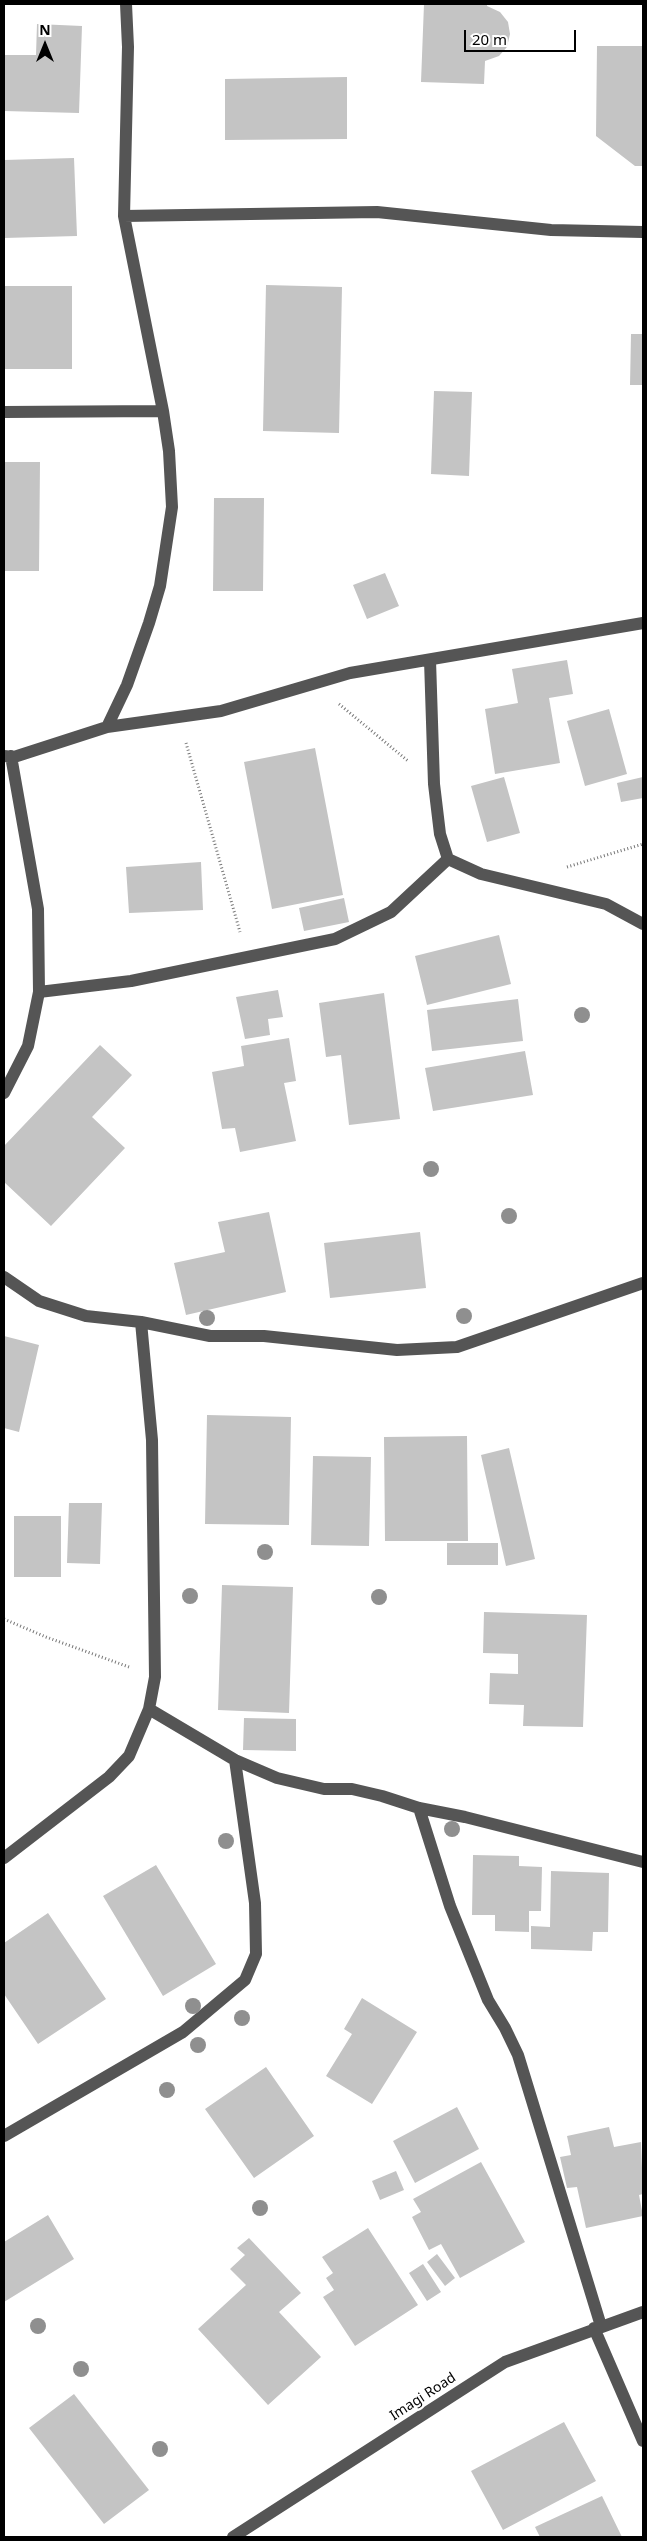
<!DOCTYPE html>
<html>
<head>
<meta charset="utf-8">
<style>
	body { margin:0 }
	#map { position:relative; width:647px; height:2541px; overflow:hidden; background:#fff; font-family:"Noto Sans",sans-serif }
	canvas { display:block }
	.frame { position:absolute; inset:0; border:5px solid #000; pointer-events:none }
	.north { position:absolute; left:20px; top:20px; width:50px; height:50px; -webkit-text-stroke:4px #fff; paint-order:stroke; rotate:0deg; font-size:14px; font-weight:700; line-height:20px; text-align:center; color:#000 }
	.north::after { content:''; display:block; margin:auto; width:18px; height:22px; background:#000; clip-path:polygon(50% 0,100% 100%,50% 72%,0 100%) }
	.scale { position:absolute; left:464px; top:30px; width:112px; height:22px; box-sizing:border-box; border:2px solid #000; border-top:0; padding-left:6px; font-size:15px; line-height:18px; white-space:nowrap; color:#000; -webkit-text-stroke:4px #fff; paint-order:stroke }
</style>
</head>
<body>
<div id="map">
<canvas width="647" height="2541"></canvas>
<div class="frame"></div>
<div class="north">N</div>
<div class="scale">20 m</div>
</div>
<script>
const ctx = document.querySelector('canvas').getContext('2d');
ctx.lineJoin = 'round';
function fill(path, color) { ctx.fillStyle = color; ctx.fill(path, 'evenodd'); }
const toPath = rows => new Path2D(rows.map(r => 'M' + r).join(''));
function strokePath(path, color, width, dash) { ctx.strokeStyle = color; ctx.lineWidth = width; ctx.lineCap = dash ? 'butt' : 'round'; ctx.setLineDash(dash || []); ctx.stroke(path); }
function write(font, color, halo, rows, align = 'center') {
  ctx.font = font + ' "Noto Sans",sans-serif'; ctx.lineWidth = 4.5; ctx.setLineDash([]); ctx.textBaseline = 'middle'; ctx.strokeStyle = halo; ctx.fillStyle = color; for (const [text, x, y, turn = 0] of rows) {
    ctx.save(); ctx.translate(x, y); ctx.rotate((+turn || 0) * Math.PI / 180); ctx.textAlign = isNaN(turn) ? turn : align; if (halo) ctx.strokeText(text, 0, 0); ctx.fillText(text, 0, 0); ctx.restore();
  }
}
const building = toPath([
	[424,4,487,4,487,6,500,12,508,22,510,34,507,47,499,56,485,61,484,84,421,82],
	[37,24,82,26,79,113,4,111,4,55,36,55],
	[597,46,643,46,643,166,635,166,596,136],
	[347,77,347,139,225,140,225,79],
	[74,158,77,236,4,238,4,160],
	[266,285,342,287,339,433,263,431],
	[4,286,72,286,72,369,4,369],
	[631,334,643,334,643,385,630,385],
	[434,391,472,392,469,476,431,474],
	[4,462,40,462,39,571,4,571],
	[214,498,264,498,263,591,213,591],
	[385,573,399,606,367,619,353,585],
	[567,660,573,694,549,698,560,763,495,774,485,709,518,703,512,669],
	[609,709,627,774,585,786,567,721],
	[315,748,343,895,272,909,244,762],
	[504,777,520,833,487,842,471,786],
	[643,777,643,798,621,802,617,783],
	[201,862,203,910,129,913,126,867],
	[344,898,349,922,304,931,299,908],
	[499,935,511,984,427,1005,415,956],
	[278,990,283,1017,268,1019,270,1035,245,1039,236,997],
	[384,993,400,1119,349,1125,341,1055,326,1057,319,1003],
	[518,999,523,1041,432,1051,427,1010],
	[289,1038,296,1081,284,1083,296,1141,240,1152,235,1128,222,1129,212,1072,244,1066,241,1046],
	[100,1045,132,1075,92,1117,125,1148,51,1226,4,1182,4,1146],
	[525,1051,533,1095,433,1111,425,1068],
	[269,1212,286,1292,186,1315,174,1263,225,1252,218,1222],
	[420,1232,426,1288,330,1298,324,1243],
	[4,1336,39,1345,19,1432,4,1428],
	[207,1415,291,1417,289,1525,205,1524],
	[467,1436,468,1541,385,1541,384,1437],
	[509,1448,535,1559,506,1566,481,1455],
	[313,1456,371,1457,369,1546,311,1545],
	[69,1503,102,1503,100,1564,67,1563],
	[14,1516,61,1516,61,1577,14,1577],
	[447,1543,498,1543,498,1565,447,1565],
	[222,1585,293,1587,289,1713,218,1710],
	[484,1612,587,1615,583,1727,523,1726,524,1705,489,1704,490,1673,518,1674,518,1654,483,1653],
	[244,1718,296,1719,296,1751,243,1750],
	[473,1855,519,1856,519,1866,542,1867,541,1911,529,1911,529,1932,495,1931,495,1915,472,1915],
	[156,1865,216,1964,163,1996,103,1896],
	[551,1871,609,1873,608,1932,593,1932,592,1951,531,1949,531,1926,550,1927],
	[48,1913,106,1999,38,2044,4,1994,4,1943],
	[362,1998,417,2032,372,2104,326,2076,352,2034,344,2029],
	[266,2067,314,2136,254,2178,205,2109],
	[457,2107,479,2149,415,2183,393,2141],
	[609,2127,614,2147,641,2142,643,2194,639,2195,643,2216,586,2228,577,2187,567,2188,560,2157,571,2155,567,2136],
	[481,2162,525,2242,460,2278,441,2244,429,2250,412,2217,421,2212,413,2199],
	[396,2171,404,2190,380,2200,372,2181],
	[48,2215,74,2259,4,2302,4,2242],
	[368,2228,418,2305,355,2346,323,2297,334,2290,326,2278,333,2273,322,2257],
	[249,2238,301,2293,279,2312,321,2357,268,2405,198,2329,246,2285,230,2269,245,2255,237,2248],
	[437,2254,455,2278,445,2286,427,2262],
	[423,2264,441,2292,427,2301,409,2273],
	[74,2394,149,2490,104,2524,29,2428],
	[564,2422,596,2481,503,2530,471,2471],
	[602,2496,622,2537,540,2537,535,2527]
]);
const path = toPath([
	[339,704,408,761],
	[186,743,240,932],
	[567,867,643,844],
	[4,1619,46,1637,129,1667]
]);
const minor = toPath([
	[124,216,377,212,551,230,643,232],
	[4,412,163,411],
	[430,660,434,784,440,834,448,859,481,874,606,904,643,924],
	[107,727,127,685,149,623,160,586,172,507,169,451,163,411,124,216,128,47,126,4],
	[4,756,14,757,107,727,221,711,350,673,643,623],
	[39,992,131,981,335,939,391,912,448,859],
	[4,1093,28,1046,39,992,38,909,11,756],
	[4,1277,39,1301,86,1316,141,1322,210,1336,264,1336,397,1350,457,1347,643,1283],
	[149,1709,235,1760,277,1778,324,1789,352,1789,382,1796,419,1808,465,1817,643,1862],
	[419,1808,450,1906,488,2000,505,2028,518,2055,601,2326],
	[4,1858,109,1777,129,1756,149,1709,155,1677,152,1440,141,1322],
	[4,2136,183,2032,245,1980,256,1954,255,1903,235,1760],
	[594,2328,643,2441],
	[233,2537,505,2362,643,2312]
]);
const trees = [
	[582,1015],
	[431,1169],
	[509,1216],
	[464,1316],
	[207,1318],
	[265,1552],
	[190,1596],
	[379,1597],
	[452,1829],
	[226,1841],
	[193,2006],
	[242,2018],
	[198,2045],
	[167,2090],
	[260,2208],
	[38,2326],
	[81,2369],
	[160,2449]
];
const streetNames = [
	["Imagi Road",423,2397,-33]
];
fill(building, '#c4c4c4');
strokePath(path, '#777', 3, [1, 2.5]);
strokePath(minor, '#555', 12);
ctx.fillStyle = '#8f8f8f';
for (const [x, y] of trees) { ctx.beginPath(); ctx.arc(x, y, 8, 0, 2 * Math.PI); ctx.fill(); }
write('14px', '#000', '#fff', streetNames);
</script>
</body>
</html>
